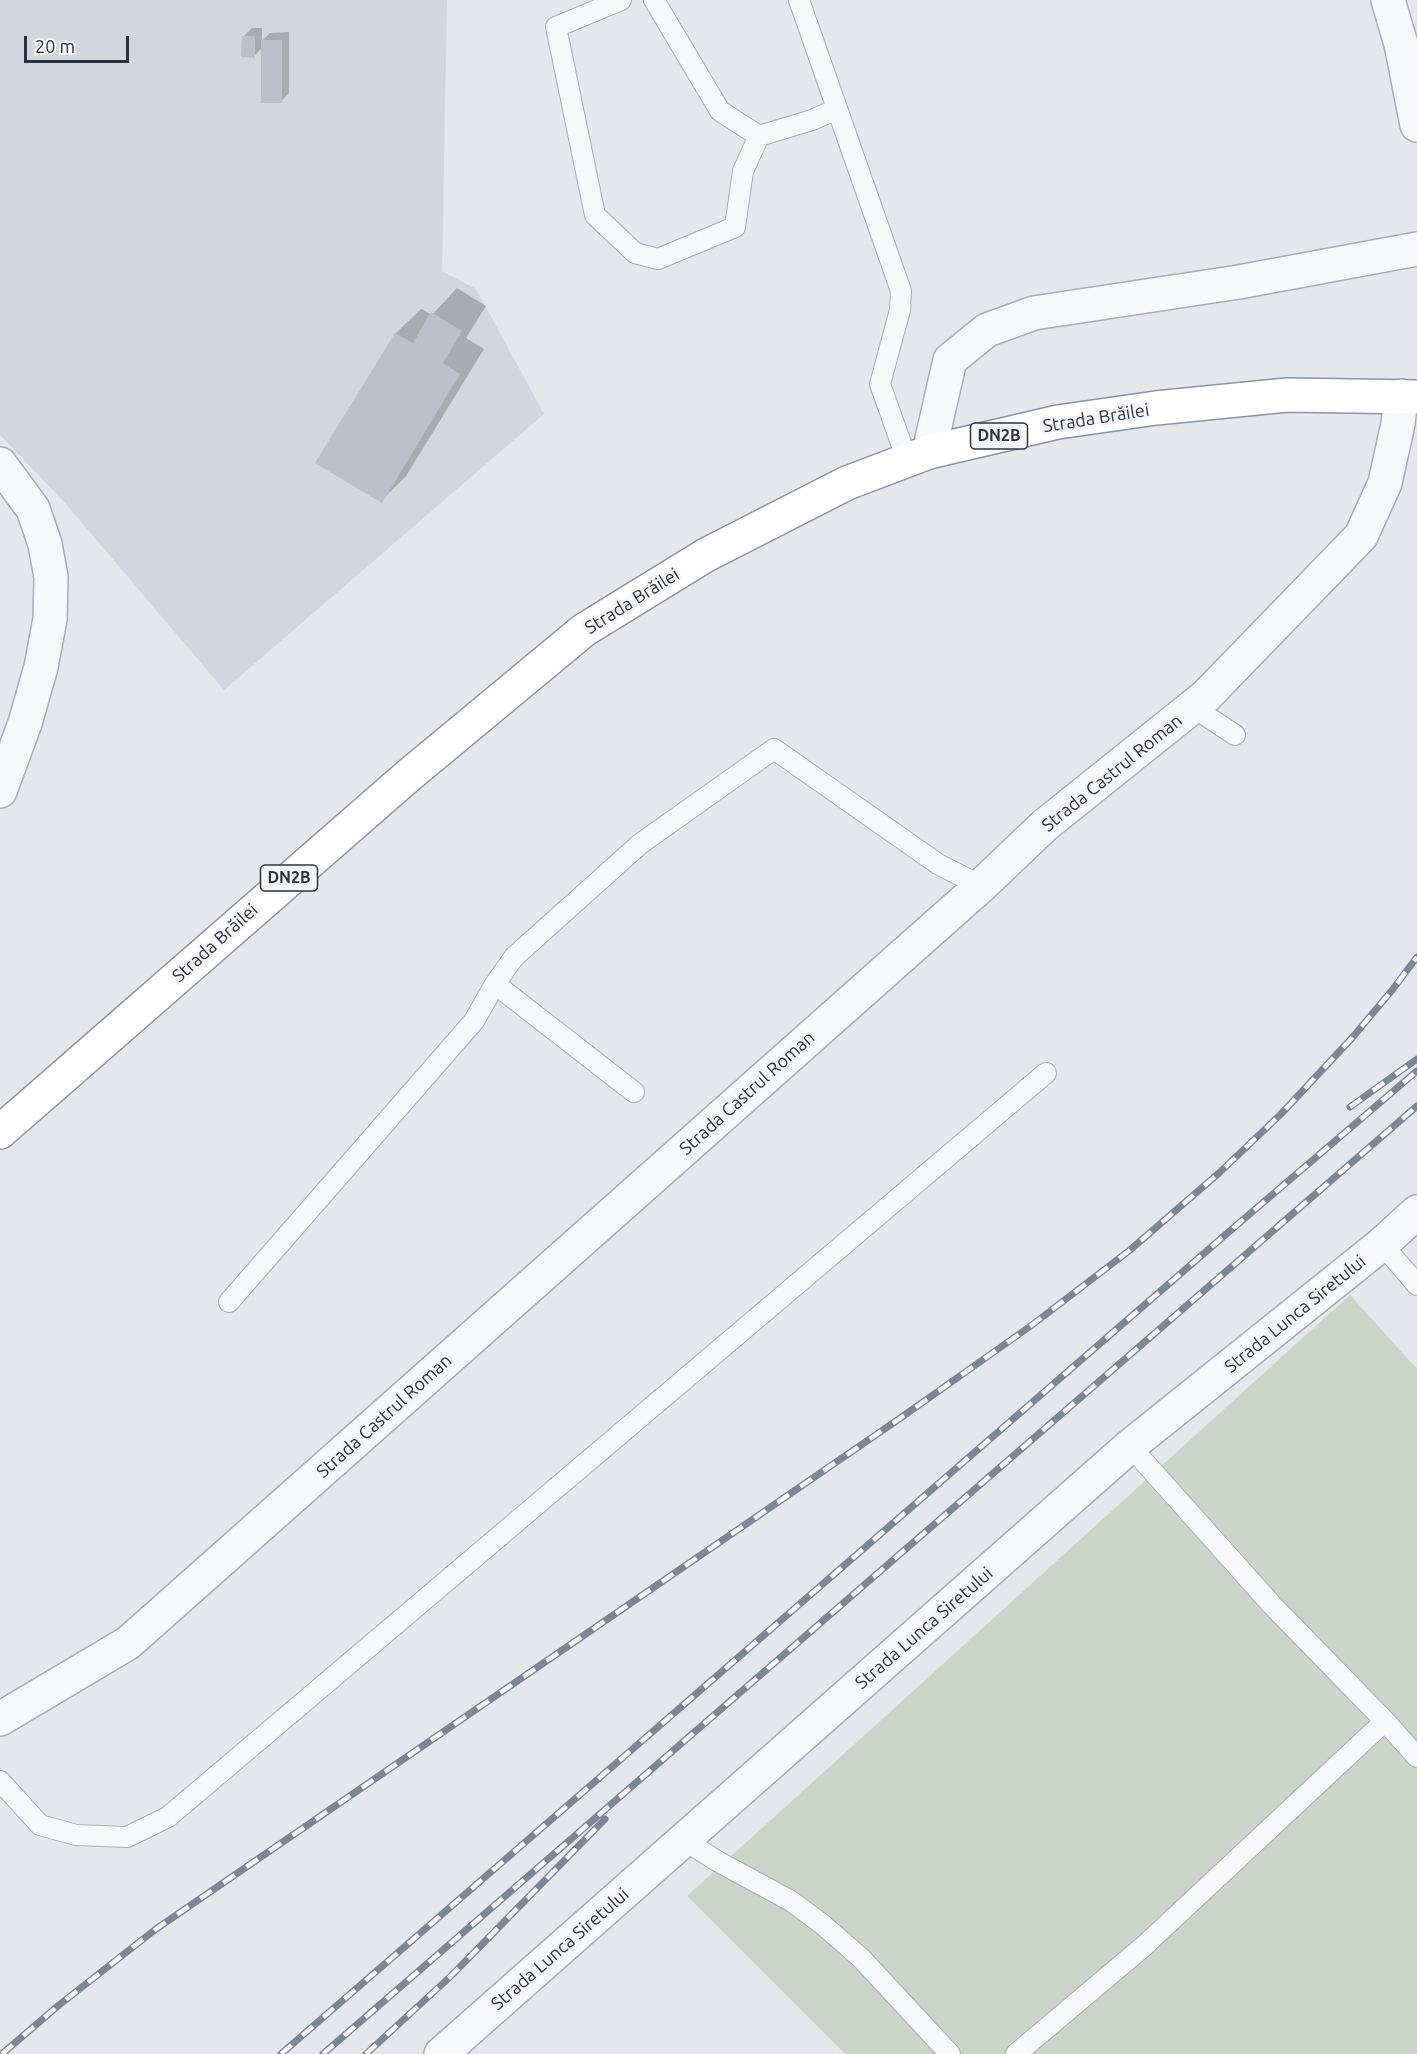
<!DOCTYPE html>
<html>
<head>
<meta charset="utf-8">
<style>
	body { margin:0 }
	#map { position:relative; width:1417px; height:2054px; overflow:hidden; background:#e4e7ec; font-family:Ubuntu,sans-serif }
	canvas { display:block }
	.scale { position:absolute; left:24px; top:36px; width:105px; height:27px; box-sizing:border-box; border:3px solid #2b3445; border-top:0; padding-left:8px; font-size:18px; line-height:21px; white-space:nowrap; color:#2b3445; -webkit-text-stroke:4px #f4f6f9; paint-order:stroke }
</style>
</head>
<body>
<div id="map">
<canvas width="1417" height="2054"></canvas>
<div class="scale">20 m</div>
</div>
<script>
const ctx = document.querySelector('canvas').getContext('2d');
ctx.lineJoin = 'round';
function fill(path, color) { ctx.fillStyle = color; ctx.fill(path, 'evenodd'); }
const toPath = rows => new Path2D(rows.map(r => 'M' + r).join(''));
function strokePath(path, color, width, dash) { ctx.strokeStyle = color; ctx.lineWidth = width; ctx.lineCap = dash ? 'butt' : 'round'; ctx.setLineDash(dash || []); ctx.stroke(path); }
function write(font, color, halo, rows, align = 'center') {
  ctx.font = font + ' Ubuntu,sans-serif'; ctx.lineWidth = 6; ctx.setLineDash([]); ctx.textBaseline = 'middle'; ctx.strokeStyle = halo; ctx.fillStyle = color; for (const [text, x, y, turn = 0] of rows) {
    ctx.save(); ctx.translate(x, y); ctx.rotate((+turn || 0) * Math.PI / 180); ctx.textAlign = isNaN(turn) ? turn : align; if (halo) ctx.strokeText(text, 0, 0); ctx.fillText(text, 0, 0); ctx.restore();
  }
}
const built = toPath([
	[0,0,447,0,442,271,476,289,544,414,224,690,66,504,0,435]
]);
const green = toPath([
	[1350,1295,1417,1369,1417,2054,845,2054,687,1896]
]);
const shadow = toPath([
	[252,28,262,28,262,41,270,33,289,32,289,93,281,101,262,48,254,56,244,36],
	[457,288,486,306,466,338,484,349,406,476,381,501,317,462,396,333,421,309,432,315]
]);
const building = toPath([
	[242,36,255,36,255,58,241,57],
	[261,40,282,40,282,103,261,103],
	[431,312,462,331,443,363,460,374,382,503,315,463,395,333,413,343]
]);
const service = toPath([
	[621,0,556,27,595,215,635,253,658,259,735,227,743,171,759,136,812,120,837,109],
	[654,0,720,111,759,136],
	[799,0,901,291,900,310,880,384,907,460],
	[1193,707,1235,735],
	[495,984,634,1092],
	[1382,1244,1417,1285],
	[229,1302,474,1021,495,984,514,957,640,844,774,749,938,864,981,886],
	[1130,1446,1272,1605,1385,1721,1417,1757],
	[0,1781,40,1825,76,1835,127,1837,168,1817,1046,1073],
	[684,1840,717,1861,791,1901,822,1924,861,1958,950,2054],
	[1016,2054,1144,1946,1385,1721]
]);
const minor = toPath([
	[1388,0,1401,44,1417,125],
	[929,452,950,360,987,330,1034,313,1239,282,1417,249],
	[0,464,33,509,45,544,51,577,50,619,41,667,25,723,0,791],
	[0,1719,128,1643,981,886,1045,825,1206,696,1361,536,1385,483,1398,424,1401,396]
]);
const tertiary = toPath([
	[441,2054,1130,1446,1382,1244,1417,1212]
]);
const trunk = toPath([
	[0,1132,408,776,584,630,706,555,847,483,929,452,1058,422,1156,408,1287,395,1417,397]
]);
const rail = toPath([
	[1350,1107,1417,1059],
	[2,2054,59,2005,156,1929,899,1419,1032,1325,1130,1250,1219,1173,1281,1114,1352,1038,1393,989,1417,957],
	[281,2054,1224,1236,1417,1071],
	[323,2054,1417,1106],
	[366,2054,451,1976,605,1819]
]);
const shields = [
	[999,436,57],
	[289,878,57]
];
const shieldNames = [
	["DN2B",999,436],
	["DN2B",289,878]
];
const streetNames = [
	["Strada Brăilei",1096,418,-9],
	["Strada Brăilei",632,601,-32],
	["Strada Castrul Roman",1112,773,-39],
	["Strada Brăilei",215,943,-42],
	["Strada Castrul Roman",747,1093,-42],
	["Strada Lunca Siretului",1295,1314,-39],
	["Strada Castrul Roman",384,1416,-42],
	["Strada Lunca Siretului",924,1628,-41],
	["Strada Lunca Siretului",560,1949,-41]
];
fill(built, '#d2d6de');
fill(green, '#c9d6c5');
fill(shadow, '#0003');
fill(building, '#bbc0ca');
strokePath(service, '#a9aeb7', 22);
strokePath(minor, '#a9aeb7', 36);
strokePath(tertiary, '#a9aeb7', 36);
strokePath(trunk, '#8b94a3', 36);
strokePath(service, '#f7f8fa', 20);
strokePath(minor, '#f7f8fa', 33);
strokePath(tertiary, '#f7f8fa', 33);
strokePath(trunk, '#fff', 33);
strokePath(rail, '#7d8696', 7);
strokePath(rail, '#f4f6f9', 4.5, [14]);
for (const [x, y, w] of shields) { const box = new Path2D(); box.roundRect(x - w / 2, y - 13, w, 26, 4.5); ctx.fillStyle = '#f4f6f9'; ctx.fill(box); strokePath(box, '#2b3445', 1.5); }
write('bold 16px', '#2b3445', null, shieldNames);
write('18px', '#2b3445', '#f4f6f9', streetNames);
</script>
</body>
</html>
